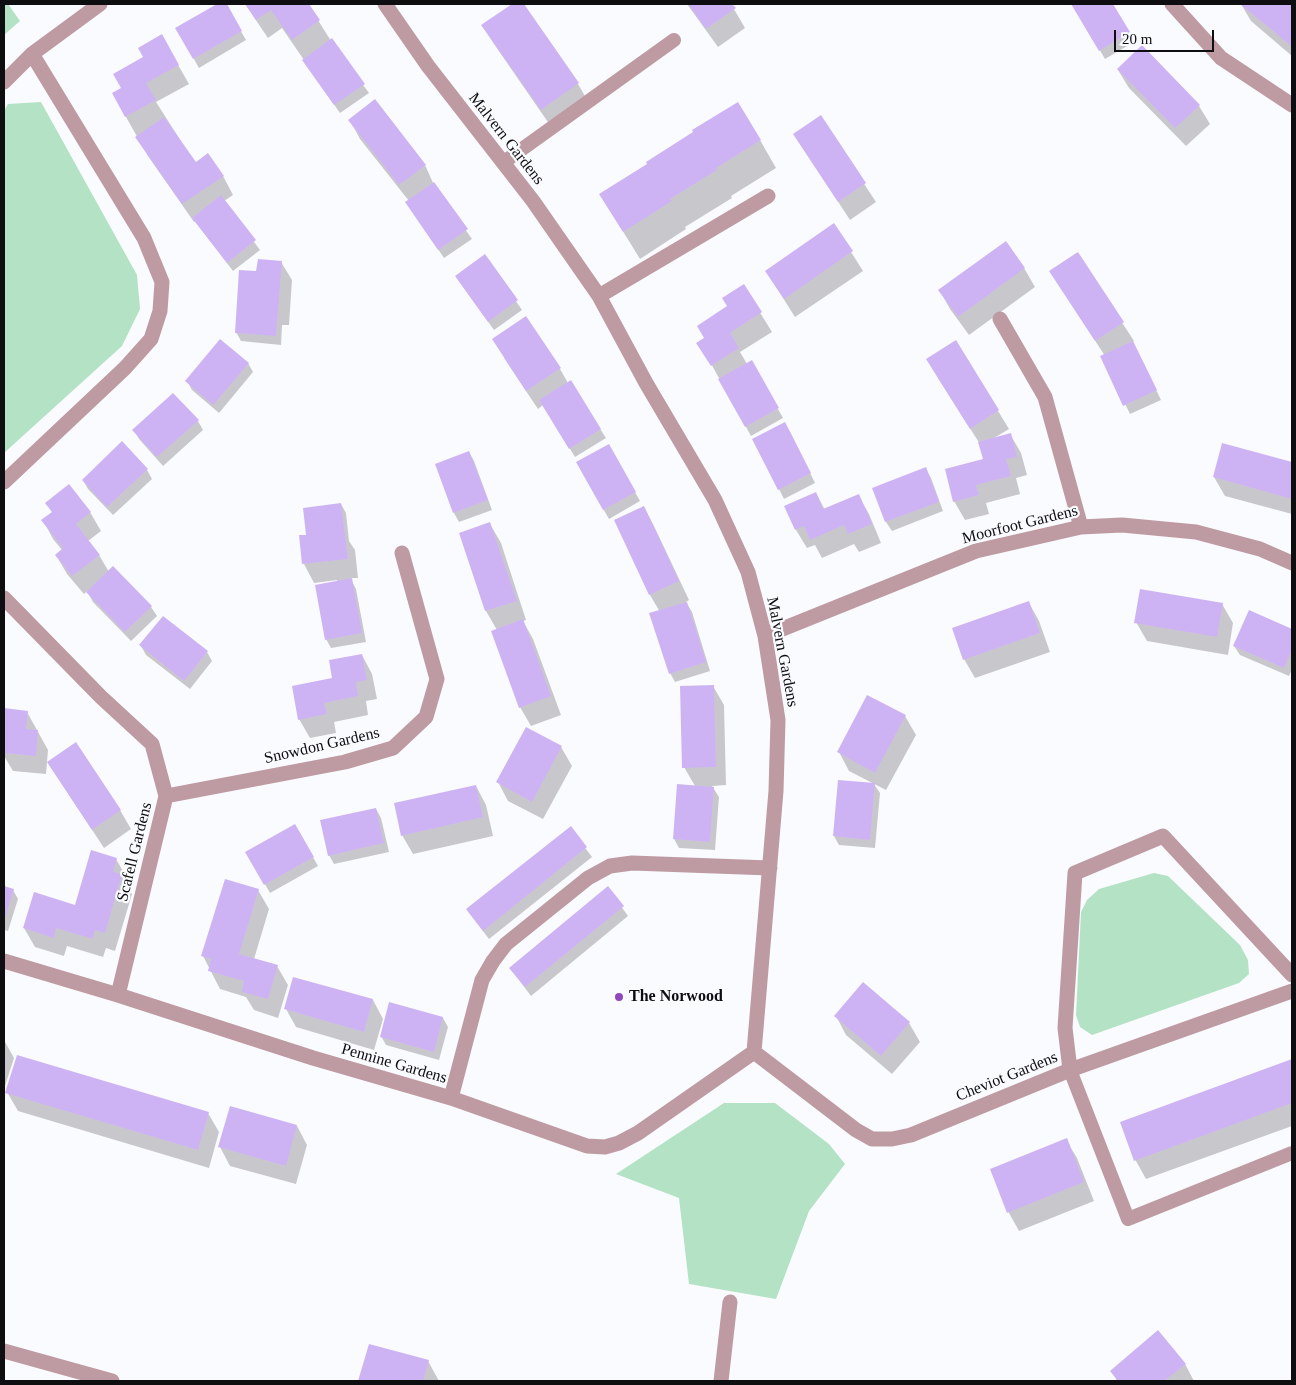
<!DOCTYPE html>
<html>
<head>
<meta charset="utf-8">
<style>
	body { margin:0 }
	#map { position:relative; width:1296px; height:1385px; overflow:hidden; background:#fafbff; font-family:"Times New Roman",serif }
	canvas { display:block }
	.frame { position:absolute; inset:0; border:5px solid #0e0e10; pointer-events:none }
	.scale { position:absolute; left:1114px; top:30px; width:100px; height:22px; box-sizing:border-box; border:2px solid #0e0e10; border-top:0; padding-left:6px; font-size:15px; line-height:18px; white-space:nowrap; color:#0e0e10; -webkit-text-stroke:4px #fafbff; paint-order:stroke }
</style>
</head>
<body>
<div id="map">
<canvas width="1296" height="1385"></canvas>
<div class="frame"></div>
<div class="scale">20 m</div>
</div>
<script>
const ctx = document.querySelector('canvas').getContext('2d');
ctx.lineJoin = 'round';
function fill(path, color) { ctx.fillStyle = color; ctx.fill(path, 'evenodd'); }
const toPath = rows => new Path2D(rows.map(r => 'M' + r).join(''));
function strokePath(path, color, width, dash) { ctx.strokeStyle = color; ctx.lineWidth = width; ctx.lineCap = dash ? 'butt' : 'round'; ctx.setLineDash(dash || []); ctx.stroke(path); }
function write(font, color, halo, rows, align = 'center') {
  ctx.font = font + ' "Times New Roman",serif'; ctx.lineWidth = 4.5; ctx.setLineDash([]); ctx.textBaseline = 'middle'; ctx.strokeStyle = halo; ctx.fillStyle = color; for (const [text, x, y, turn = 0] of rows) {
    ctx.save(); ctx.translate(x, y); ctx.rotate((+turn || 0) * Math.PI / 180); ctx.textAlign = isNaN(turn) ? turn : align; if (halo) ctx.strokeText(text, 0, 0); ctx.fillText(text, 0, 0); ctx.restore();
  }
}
const green = toPath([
	[4,4,8,4,20,21,4,35],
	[41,102,137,275,140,309,122,346,4,453,4,111,8,104],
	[1154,873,1168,876,1240,945,1248,960,1249,974,1239,983,1092,1035,1080,1027,1076,1015,1081,912,1087,900,1099,889],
	[724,1103,775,1103,829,1144,845,1164,809,1211,776,1299,689,1284,679,1198,616,1174]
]);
const shadow = toPath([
	[219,4,225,4,246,40,199,68,177,29],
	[245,4,296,4,297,6,300,4,308,4,331,41,369,93,340,113,309,69,304,60,282,28,268,38],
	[515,4,522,4,578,84,589,103,552,128,494,44,483,26],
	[687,4,731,4,745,28,718,47],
	[1073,4,1112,4,1134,42,1105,59],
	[1241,4,1292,5,1292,56,1251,21],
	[161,35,189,84,156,102,195,163,223,176,233,195,224,201,260,250,233,271,195,221,194,222,148,156,113,94,122,89],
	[1118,70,1199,106,1210,124,1186,146,1129,88],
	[820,117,876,202,850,220,794,134],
	[350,120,425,165,434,185,472,239,444,258,412,211,409,201,360,139],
	[760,140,776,168,731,196,732,198,685,227,686,229,640,259,600,194],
	[834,225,863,271,795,317,766,271],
	[1077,253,1134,341,1133,342,1161,400,1130,414,1102,357,1105,356,1050,271],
	[485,256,522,310,494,330,462,285],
	[281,262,292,280,289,325,282,325,281,345,241,341,236,332,258,273],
	[1024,268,1035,287,969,335,950,309,940,291],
	[743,285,772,332,740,352,747,364,751,361,783,418,751,436,709,360,705,339],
	[504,358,560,369,568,383,570,382,606,438,575,457,543,405,538,409],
	[248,363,253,372,219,413,192,390,187,381],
	[938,378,998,411,1009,429,994,438,1010,434,1021,453,1027,475,1016,478,1020,494,986,503,989,514,965,520,954,501,984,460,980,444],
	[198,421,203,430,163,466,139,439,134,430],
	[790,432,815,483,784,499,754,439],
	[608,445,640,501,609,519,577,463],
	[1223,445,1292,463,1292,514,1225,496,1214,477],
	[469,452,474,461,492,510,459,522,454,513],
	[926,469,931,478,943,511,892,531,886,522,874,488],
	[147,470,152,479,113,515,88,489,83,480],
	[816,493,825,510,858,495,869,514,881,543,859,552,854,544,822,558,815,545,807,548,796,530],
	[47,503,90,512,101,531,88,541,99,555,109,572,113,568,151,607,157,616,131,641,93,602,87,591,84,594,67,574,56,555,62,550,53,539,43,520,53,513],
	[341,504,346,513,349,541,355,550,358,578,350,578,356,589,366,642,331,648,326,639,337,580,314,583,304,564,300,537,308,536],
	[644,507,654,526,689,600,686,602,692,612,710,671,675,682,670,673,660,612,650,595,615,520],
	[490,524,501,543,526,620,523,621,533,639,561,715,531,726,520,707,497,630,486,611,460,534],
	[1029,603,1039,621,1050,652,975,678,964,659],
	[1222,604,1233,623,1228,655,1147,641,1136,622],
	[1249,612,1292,631,1292,669,1289,676,1240,655,1234,646],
	[141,646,207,652,212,661,190,689,146,655],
	[362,655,372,674,377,699,366,701,368,715,334,722,336,733,310,738,299,719,334,679],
	[713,686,724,705,726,785,712,786,719,797,715,850,679,848,674,839,695,786,684,767],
	[4,710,27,712,48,750,46,774,13,771,4,756],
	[905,716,916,735,886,790,849,771,839,752],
	[561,747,572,766,543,819,508,801,498,782],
	[48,763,120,810,131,829,104,848],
	[874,784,880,793,875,848,839,845,834,836],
	[476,786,486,805,493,836,413,854,402,835],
	[376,809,381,818,389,852,334,864,329,855],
	[295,825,318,866,270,893,247,852],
	[570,828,592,857,489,939,467,910],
	[116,859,127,878,125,883,132,894,115,951,106,948,103,957,67,946,64,956,35,947,24,928,76,906],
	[4,887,13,890,18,899,8,931,4,930],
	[608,888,628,916,531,996,510,968],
	[258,890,269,909,254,959,277,966,288,985,278,1018,254,1010,246,997,220,989,203,956],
	[373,1000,383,1019,374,1050,296,1027,286,1009],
	[836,1016,909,1023,920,1042,892,1074,846,1035],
	[443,1018,448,1027,439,1060,386,1045,381,1036],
	[4,1040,14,1058,4,1089],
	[1292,1061,1292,1126,1146,1179,1136,1161,1122,1123],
	[7,1092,208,1113,219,1132,209,1168,18,1111],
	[297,1126,307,1145,296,1184,230,1166,220,1147],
	[1066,1140,1077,1158,1094,1201,1019,1231,1009,1213,991,1170],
	[369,1345,428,1361,439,1381,359,1381],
	[1185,1364,1194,1381,1117,1381,1112,1371]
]);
const building = toPath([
	[217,4,227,4,242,31,193,59,175,28],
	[245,4,309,4,320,20,292,40,271,10,256,20],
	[512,4,524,4,579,83,541,110,481,25],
	[688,4,732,4,736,8,706,29],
	[1071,4,1113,4,1130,32,1099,51],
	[1240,4,1292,4,1292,47,1271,29],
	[162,34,179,65,146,83,156,100,125,117,112,93,121,88,113,74,143,57,138,48],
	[332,38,365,84,334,105,302,60],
	[1142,45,1200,105,1175,128,1117,69],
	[375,99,426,165,399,185,348,120],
	[738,102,761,140,716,168,717,170,670,199,672,201,623,232,599,194,647,164,646,162,693,132,692,130],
	[821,115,866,183,838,202,793,134],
	[164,117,196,162,208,153,224,176,182,204,135,137],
	[434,182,468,229,438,250,405,202],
	[221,195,256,240,227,263,192,218],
	[834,223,853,251,784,299,765,271],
	[1006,241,1025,268,958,317,938,290],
	[1078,252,1124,322,1095,341,1049,271],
	[485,254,518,300,488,322,455,276],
	[258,259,282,261,276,336,235,333,239,270,256,271],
	[744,284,762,312,730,333,739,348,711,366,696,343,704,338,697,326,727,306,722,298],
	[526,316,561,368,526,391,492,339],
	[220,339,249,363,213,405,185,381],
	[956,340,999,410,970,429,926,359],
	[1133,341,1157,390,1123,406,1100,356],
	[752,360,779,408,745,427,718,379],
	[571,380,601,429,569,449,539,400],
	[173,393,199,420,157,457,132,430],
	[785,422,811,473,778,490,752,439],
	[1011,433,1017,457,1006,459,1011,476,976,485,979,495,953,502,945,469,983,459,978,442],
	[122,441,148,469,107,507,82,480],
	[1222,443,1292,462,1292,499,1213,477],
	[609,444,636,492,603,510,576,462],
	[469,451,488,500,453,513,435,464],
	[926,467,939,502,885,522,872,488],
	[69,484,91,512,76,524,100,555,72,576,55,555,63,548,41,520,52,512,45,503],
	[816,492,823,509,859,494,872,524,848,534,844,525,810,540,804,526,795,530,784,506],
	[341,503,348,559,302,564,299,535,306,535,303,508],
	[644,506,679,581,649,595,614,520],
	[490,522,517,601,485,611,459,533],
	[113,566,152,606,125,632,86,592],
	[352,578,362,633,325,640,315,585],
	[1140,589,1223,603,1217,637,1134,623],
	[1029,601,1040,633,963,660,952,628],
	[687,602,706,662,669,674,649,613],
	[1249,610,1292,629,1292,650,1284,668,1233,646],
	[163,616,208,651,184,681,139,645],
	[523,619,551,696,519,708,491,631],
	[362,654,367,680,356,682,358,696,324,703,327,714,298,720,292,686,332,678,329,660],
	[714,685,716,767,682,768,680,686],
	[867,695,906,715,875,773,837,752],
	[4,708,28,711,26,729,38,730,36,756,4,753],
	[526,727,562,746,532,802,496,782],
	[76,742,121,810,92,830,47,762],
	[838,780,875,783,870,840,833,836],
	[677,784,714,787,710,842,673,839],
	[476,785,483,817,401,836,394,803],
	[376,808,384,843,328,856,320,820],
	[295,824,314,857,264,885,245,852],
	[571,826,587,847,483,931,466,909],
	[91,850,117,858,113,872,122,874,105,933,95,930,93,939,56,928,54,938,23,928,34,892,75,905],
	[225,879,259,889,239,954,278,965,268,999,242,992,244,981,208,971,211,959,201,956],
	[4,886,14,889,4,921],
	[608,886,624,906,525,987,509,968],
	[293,977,373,999,364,1032,284,1009],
	[863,982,910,1022,881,1056,834,1016],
	[389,1002,443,1017,434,1052,380,1037],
	[17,1055,209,1112,198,1150,5,1093],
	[1292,1059,1292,1103,1134,1161,1120,1122],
	[230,1106,297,1125,286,1166,218,1147],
	[1067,1138,1084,1182,1007,1213,990,1169],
	[1158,1330,1186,1364,1164,1381,1118,1381,1110,1371],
	[369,1344,429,1360,423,1381,358,1381]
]);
const lane = toPath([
	[504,162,674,40],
	[1070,1070,1128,1219,1292,1153]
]);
const street = toPath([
	[385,4,428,66,533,201,599,296,646,383,715,500,748,572,765,636,778,720,776,791,754,1052],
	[1172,4,1221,58,1292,105],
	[4,82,32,54,100,4],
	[599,296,768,196],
	[1000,319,1045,397,1081,527],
	[4,482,125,368,151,339,160,311,162,282,144,238,32,54],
	[4,598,101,697,152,744,166,796,118,995],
	[765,636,976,551,1081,527,1122,525,1196,532,1260,549,1292,563],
	[166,796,345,762,393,748,426,717,437,679,402,553],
	[4,961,118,995,313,1058,451,1098,587,1146,605,1147,619,1143,638,1133,754,1052],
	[754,1052,856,1130,872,1139,892,1139,911,1135,1070,1070,1292,991],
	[1070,1070,1065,1028,1075,873,1163,836,1292,975],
	[451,1098,482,980,493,961,506,944,588,878,610,866,632,863,770,868],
	[4,1351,112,1381],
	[721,1381,730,1302]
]);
const markers = [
	[619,997,5,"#9047ba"]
];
const streetNames = [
	["Malvern Gardens",506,139,52],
	["Moorfoot Gardens",1020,525,-14],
	["Malvern Gardens",782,652,79],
	["Snowdon Gardens",322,746,-13],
	["Scafell Gardens",135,852,-76],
	["Pennine Gardens",394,1064,16],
	["Cheviot Gardens",1007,1077,-22]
];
const poiNames = [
	["The Norwood",629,997]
];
fill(green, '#b4e2c4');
fill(shadow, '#0003');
fill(building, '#ceb3f4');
strokePath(lane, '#be9ba2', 14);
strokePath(street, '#be9ba2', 15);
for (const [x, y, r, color] of markers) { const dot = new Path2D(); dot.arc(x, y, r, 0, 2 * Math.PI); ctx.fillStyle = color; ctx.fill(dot); strokePath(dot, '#fafbff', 2); }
write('16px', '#0e0e10', '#fafbff', streetNames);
write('bold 16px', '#0e0e10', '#fafbff', poiNames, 'left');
</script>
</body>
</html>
